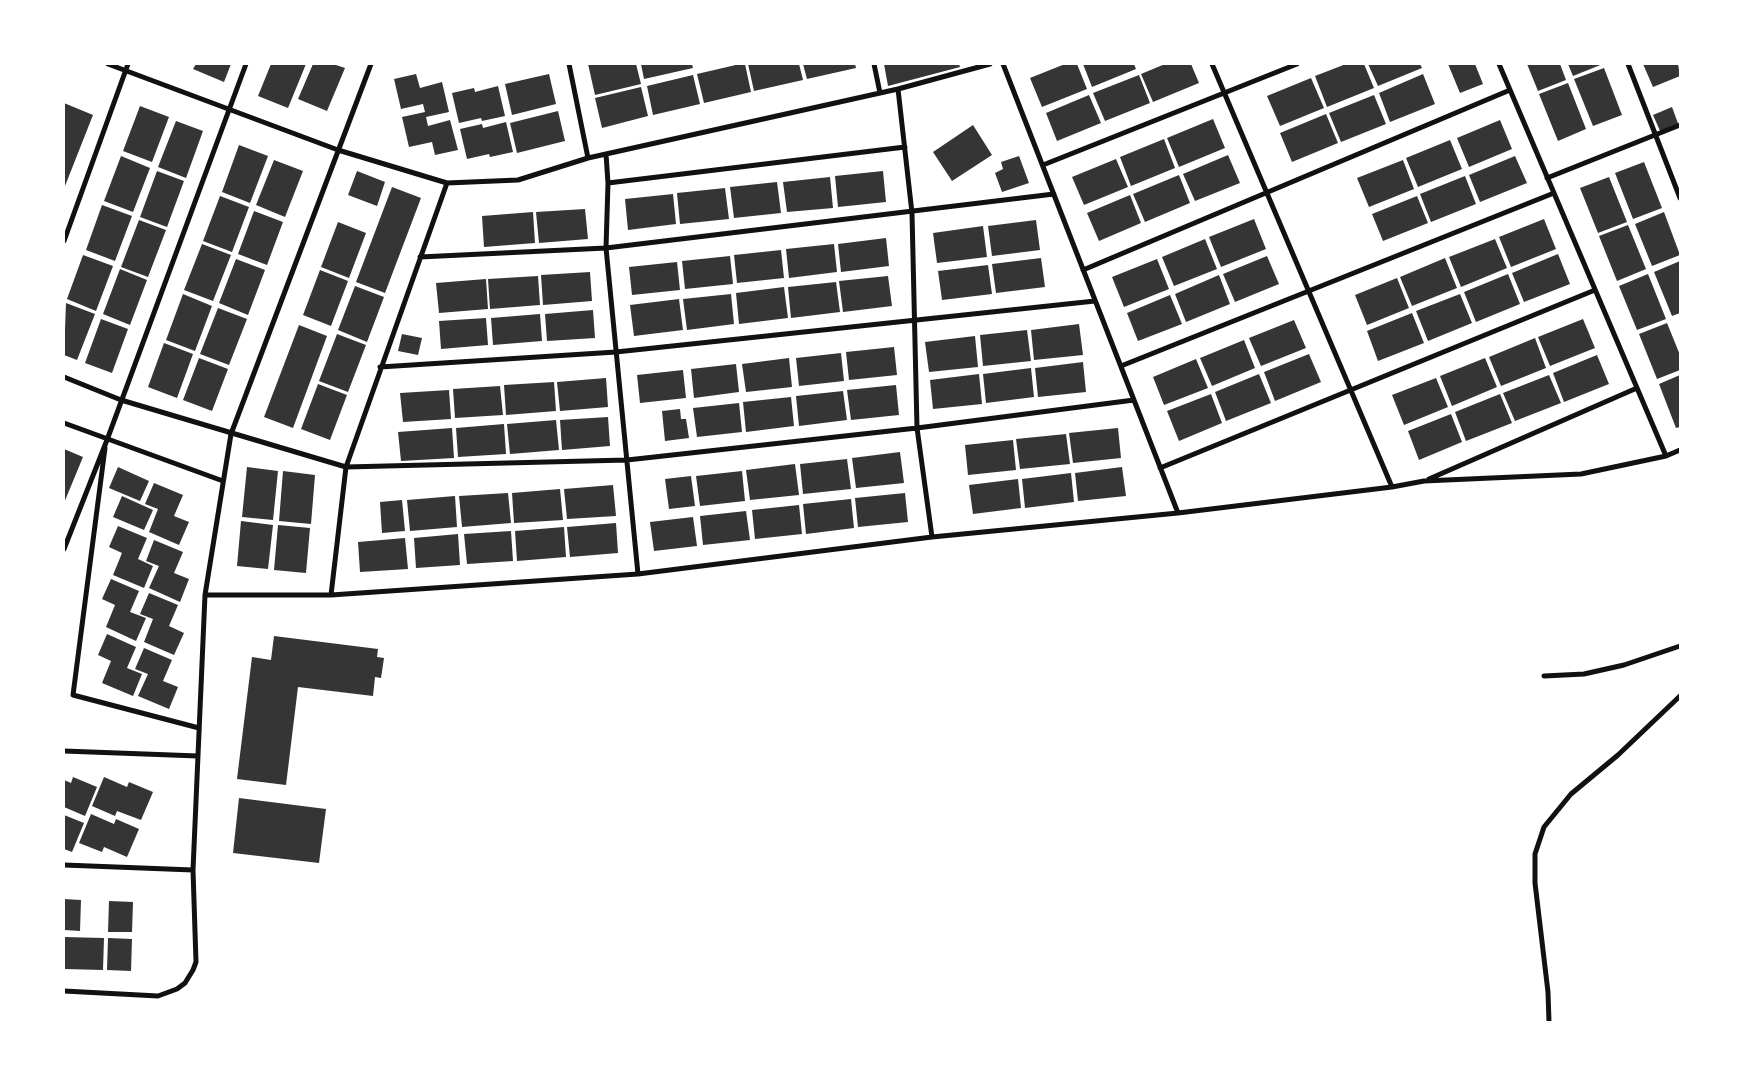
<!DOCTYPE html>
<html>
<head>
<meta charset="utf-8">
<style>
	body { margin:0 }
	#map { position:relative; width:1744px; height:1086px; overflow:hidden; background:#fff; font-family:Quicksand,sans-serif }
	canvas { display:block }
	.frame { position:absolute; inset:0; border:65px solid #fff; pointer-events:none }
</style>
</head>
<body>
<div id="map">
<canvas width="1744" height="1086"></canvas>
<div class="frame"></div>
</div>
<script>
const ctx = document.querySelector('canvas').getContext('2d');
ctx.lineJoin = 'round';
function fill(path, color) { ctx.fillStyle = color; ctx.fill(path, 'evenodd'); }
const toPath = rows => new Path2D(rows.map(r => 'M' + r).join(''));
function strokePath(path, color, width, dash) { ctx.strokeStyle = color; ctx.lineWidth = width; ctx.lineCap = dash ? 'butt' : 'round'; ctx.setLineDash(dash || []); ctx.stroke(path); }
const building = toPath([
	[196,64,231,64,224,82,193,69],
	[271,64,306,64,288,108,258,96],
	[313,64,333,64,345,68,327,111,298,99],
	[588,64,636,64,641,84,595,95],
	[641,64,692,64,693,68,644,79],
	[740,64,745,64,751,92,704,103,697,74],
	[748,64,799,64,803,80,754,91],
	[803,64,855,64,856,68,807,79],
	[884,64,959,64,960,67,888,86],
	[1065,64,1077,64,1087,89,1042,107,1030,78],
	[1083,64,1134,64,1136,69,1092,87],
	[1165,64,1191,64,1199,83,1153,102,1141,74],
	[1346,64,1364,64,1374,88,1327,107,1315,76],
	[1368,64,1420,64,1422,68,1378,86],
	[1448,64,1475,64,1483,84,1460,93],
	[1527,64,1560,64,1566,80,1538,91],
	[1568,64,1603,64,1573,76],
	[1643,64,1678,64,1680,76,1653,87],
	[1604,68,1622,115,1593,126,1574,79],
	[416,74,420,88,442,82,449,112,426,117,428,126,450,120,458,150,435,155,432,142,409,147,402,117,425,112,423,104,401,109,394,79],
	[549,74,556,104,512,115,505,84],
	[1423,74,1435,104,1390,122,1379,93],
	[693,75,700,104,653,115,647,86],
	[1139,75,1150,103,1105,121,1093,93],
	[1311,78,1324,108,1280,126,1267,96],
	[1568,83,1586,129,1558,141,1539,94],
	[498,86,505,116,482,121,481,118,459,123,452,93,474,88,475,92],
	[641,87,648,116,602,128,595,98],
	[1089,95,1101,123,1057,141,1046,113],
	[1374,95,1386,124,1341,142,1329,113],
	[64,103,93,115,65,186,64,185],
	[140,106,169,117,152,162,123,151],
	[1672,107,1679,126,1661,133,1653,115],
	[558,111,565,141,517,153,510,123],
	[1326,114,1338,143,1292,162,1280,133],
	[1213,119,1225,148,1179,167,1167,138],
	[1500,120,1512,149,1469,167,1457,138],
	[176,121,203,131,186,178,158,167],
	[506,122,513,152,490,157,489,154,467,159,460,129,482,124,483,128],
	[973,125,992,155,952,181,933,152],
	[1164,139,1175,168,1131,186,1120,157],
	[1450,140,1462,169,1418,187,1406,158],
	[239,145,268,156,250,203,222,192],
	[1228,155,1240,183,1195,201,1183,174],
	[121,156,150,168,133,212,104,201],
	[1019,156,1029,183,1002,192,995,173,1003,169,1001,162],
	[1515,156,1527,183,1480,202,1469,175],
	[1116,159,1128,187,1084,205,1072,177],
	[274,160,303,171,285,217,256,205],
	[1403,160,1414,189,1369,207,1357,178],
	[1644,162,1662,208,1633,219,1615,173],
	[157,171,184,181,167,227,140,217],
	[357,171,385,182,377,206,348,195],
	[883,171,886,202,838,207,835,176],
	[1179,175,1190,203,1145,222,1133,194],
	[1465,176,1476,204,1431,222,1420,194],
	[830,177,833,208,787,212,783,182],
	[1609,177,1627,222,1598,233,1580,188],
	[777,182,781,213,734,218,730,187],
	[392,187,421,198,385,293,356,282],
	[725,188,729,219,680,224,677,193],
	[673,194,676,224,628,230,625,199],
	[1130,195,1141,223,1099,241,1087,213],
	[220,196,249,207,232,252,203,241],
	[1417,196,1428,223,1383,241,1372,214],
	[102,205,132,216,115,261,86,250],
	[585,209,588,239,539,243,536,212],
	[254,211,283,222,267,265,238,254],
	[533,212,535,243,484,247,482,216],
	[1664,212,1680,255,1652,266,1635,224],
	[1254,219,1266,249,1221,267,1209,237],
	[1544,219,1556,249,1511,267,1499,237],
	[139,220,166,230,148,277,121,267],
	[1036,220,1040,250,992,256,988,226],
	[338,222,366,233,349,278,321,267],
	[1628,225,1646,269,1617,281,1599,236],
	[983,226,987,257,937,263,933,233],
	[886,238,889,266,841,272,838,244],
	[1205,239,1217,269,1174,286,1162,257],
	[1495,239,1507,268,1461,287,1449,257],
	[202,244,231,255,213,301,184,290],
	[834,244,837,272,789,278,786,249],
	[781,250,784,278,737,283,734,255],
	[1558,254,1570,284,1524,302,1512,273],
	[83,255,113,266,96,311,67,299],
	[730,256,733,284,685,289,682,261],
	[1267,256,1279,284,1235,302,1223,274],
	[1041,258,1045,287,996,293,992,264],
	[1445,258,1457,288,1412,306,1400,277],
	[236,259,265,270,248,315,219,303],
	[1157,259,1169,289,1124,307,1112,277],
	[1680,261,1680,313,1672,316,1654,272],
	[677,262,680,290,632,295,629,267],
	[988,265,992,294,942,300,938,271],
	[120,269,147,280,130,325,103,314],
	[320,270,348,281,331,326,303,315],
	[590,272,592,301,543,305,541,275],
	[1508,274,1520,304,1476,322,1464,292],
	[1648,274,1666,319,1637,330,1619,286],
	[1219,275,1230,304,1186,322,1175,294],
	[538,276,540,305,490,309,488,279],
	[888,276,892,306,843,312,839,281],
	[1397,278,1409,308,1367,325,1355,295],
	[486,279,488,309,439,313,436,283],
	[836,282,840,312,791,318,788,287],
	[355,286,384,297,367,342,338,330],
	[784,287,788,318,739,324,736,293],
	[183,294,212,306,195,351,166,340],
	[731,294,734,324,687,330,683,299],
	[1460,294,1472,323,1428,341,1416,311],
	[1170,295,1182,324,1138,341,1127,313],
	[679,299,683,330,634,336,630,305],
	[66,303,95,314,77,360,64,355],
	[218,308,247,319,229,365,200,354],
	[593,310,595,338,547,341,545,314],
	[1412,313,1424,343,1378,361,1367,331],
	[540,314,542,341,493,345,491,318],
	[486,318,488,345,441,349,439,321],
	[101,319,128,329,112,373,85,363],
	[1583,319,1595,348,1550,366,1538,337],
	[1294,320,1306,348,1261,366,1249,338],
	[1667,323,1680,355,1680,370,1657,379,1639,334],
	[1079,324,1083,355,1034,360,1031,330],
	[299,325,327,336,293,428,264,417],
	[1027,330,1031,361,983,366,980,335],
	[337,334,366,345,348,392,319,381],
	[402,334,422,338,418,355,398,351],
	[975,336,978,367,929,372,925,342],
	[1535,338,1546,368,1501,386,1489,357],
	[1244,340,1255,368,1212,386,1200,358],
	[164,343,193,354,177,398,148,387],
	[894,347,897,375,849,380,846,352],
	[841,353,844,381,799,386,796,358],
	[1309,354,1321,382,1275,401,1264,372],
	[1597,355,1609,384,1564,402,1553,373],
	[199,358,228,369,212,411,183,400],
	[789,358,792,387,746,392,742,364],
	[1485,358,1497,387,1452,406,1440,376],
	[1196,359,1208,388,1164,405,1153,377],
	[1083,362,1086,392,1038,397,1035,368],
	[736,364,739,392,694,398,691,369],
	[1031,368,1034,397,986,403,983,374],
	[683,370,686,398,640,403,637,375],
	[979,374,982,404,933,409,930,380],
	[1259,374,1271,403,1226,421,1215,392],
	[1549,375,1561,403,1515,421,1503,393],
	[1680,375,1680,427,1676,428,1659,384],
	[606,378,608,407,560,411,557,382],
	[1436,378,1448,407,1404,425,1392,395],
	[554,382,556,411,506,415,504,385],
	[318,384,347,395,330,440,301,429],
	[896,385,899,415,851,420,847,390],
	[500,386,503,415,455,418,453,389],
	[449,390,451,419,403,422,400,393],
	[843,391,847,420,799,426,796,396],
	[1211,394,1222,423,1179,441,1167,411],
	[1500,394,1512,423,1466,441,1455,412],
	[791,397,794,426,746,432,743,402],
	[739,403,742,432,697,437,693,408],
	[680,409,681,419,686,419,689,438,665,441,662,411],
	[1451,414,1462,442,1419,460,1408,431],
	[608,417,610,446,562,450,560,420],
	[556,420,559,450,510,454,507,424],
	[504,424,506,454,458,457,456,428],
	[452,428,454,458,401,461,398,432],
	[1118,428,1121,458,1073,463,1069,433],
	[1066,434,1070,464,1020,469,1016,439],
	[1013,440,1016,470,968,475,965,445],
	[64,449,83,457,64,503],
	[900,452,904,483,856,488,852,458],
	[847,459,851,489,803,494,800,464],
	[795,464,799,495,750,500,746,470],
	[118,467,149,481,140,501,109,488],
	[247,467,278,471,273,520,242,517],
	[1122,467,1126,496,1078,501,1075,473],
	[283,471,315,475,311,524,279,521],
	[742,471,745,501,700,506,696,476],
	[1071,473,1074,502,1025,508,1022,479],
	[691,476,695,506,669,509,665,479],
	[1018,479,1021,508,973,514,969,485],
	[154,483,183,495,174,516,189,522,179,545,149,532,158,509,145,504],
	[613,485,616,516,567,519,564,489],
	[560,489,563,520,514,523,512,493],
	[508,493,511,523,462,527,459,496],
	[905,493,908,522,858,527,855,498],
	[122,496,153,510,144,530,113,517],
	[455,496,457,527,410,531,407,500],
	[851,499,854,528,806,534,803,504],
	[402,500,405,531,382,533,380,502],
	[799,505,802,534,755,539,752,510],
	[746,511,750,540,703,545,700,516],
	[693,517,697,546,654,551,650,522],
	[241,521,273,525,268,569,237,566],
	[616,523,618,553,570,557,567,527],
	[278,525,310,528,306,573,274,570],
	[118,526,147,538,138,559,153,566,144,588,113,575,122,553,109,547],
	[564,527,566,557,517,561,515,531],
	[511,531,513,561,467,564,464,534],
	[458,534,460,565,416,568,414,538],
	[405,538,408,569,360,572,358,542],
	[154,540,183,552,174,573,189,579,180,602,149,588,159,566,146,561],
	[111,579,139,591,130,612,146,618,136,641,106,627,115,605,102,599],
	[149,593,178,605,169,626,184,633,174,655,144,642,153,619,140,614],
	[107,634,136,647,127,668,142,674,133,696,102,683,111,661,98,655],
	[274,636,378,649,377,657,384,658,381,678,375,677,373,696,298,687,286,785,237,779,252,657,271,660],
	[144,648,172,660,163,681,178,687,169,709,138,696,148,674,135,669],
	[73,777,97,787,85,816,64,807,64,780,71,783],
	[104,777,127,787,129,782,153,792,141,820,117,811,115,816,92,806],
	[239,798,326,809,319,863,233,853],
	[91,814,114,824,116,819,139,829,127,857,104,847,102,852,79,843],
	[64,815,84,823,72,852,64,849],
	[64,899,81,900,80,931,64,930],
	[109,901,133,902,132,932,108,932],
	[64,937,104,938,103,970,64,969],
	[108,938,132,939,131,971,107,970]
]);
const minor = toPath([
	[108,64,338,150,447,183,518,180,588,158,898,89,990,64],
	[569,64,588,158],
	[874,64,880,93],
	[1003,64,1178,513],
	[1212,64,1392,487],
	[1499,64,1666,456],
	[1628,64,1680,198],
	[898,89,912,213,917,428,932,537],
	[606,154,608,183,606,248,638,574],
	[1043,165,1297,64],
	[1547,178,1680,125],
	[608,183,905,147],
	[64,241,128,64],
	[420,257,606,248,1054,194],
	[1083,270,1510,90],
	[1121,366,1554,193],
	[380,367,616,352,1095,301],
	[64,377,121,400,346,467,627,460,917,428,1134,400],
	[64,423,223,481],
	[105,448,73,695,199,728],
	[1160,468,1595,290],
	[1429,479,1637,388],
	[64,549,107,440,246,64],
	[205,595,331,595,638,574,932,537,1178,513,1392,487,1424,481,1581,474,1666,456,1680,450],
	[331,595,346,467,447,183],
	[1544,676,1584,674,1624,665,1680,646],
	[64,751,198,756],
	[64,865,193,870],
	[64,991,158,996,177,989,185,983,193,970,196,962,193,870,205,595,231,434,371,64],
	[1549,1022,1548,992,1535,883,1535,854,1544,827,1571,794,1618,755,1680,696]
]);
fill(building, '#353535');
strokePath(minor, '#111', 5);
</script>
</body>
</html>
